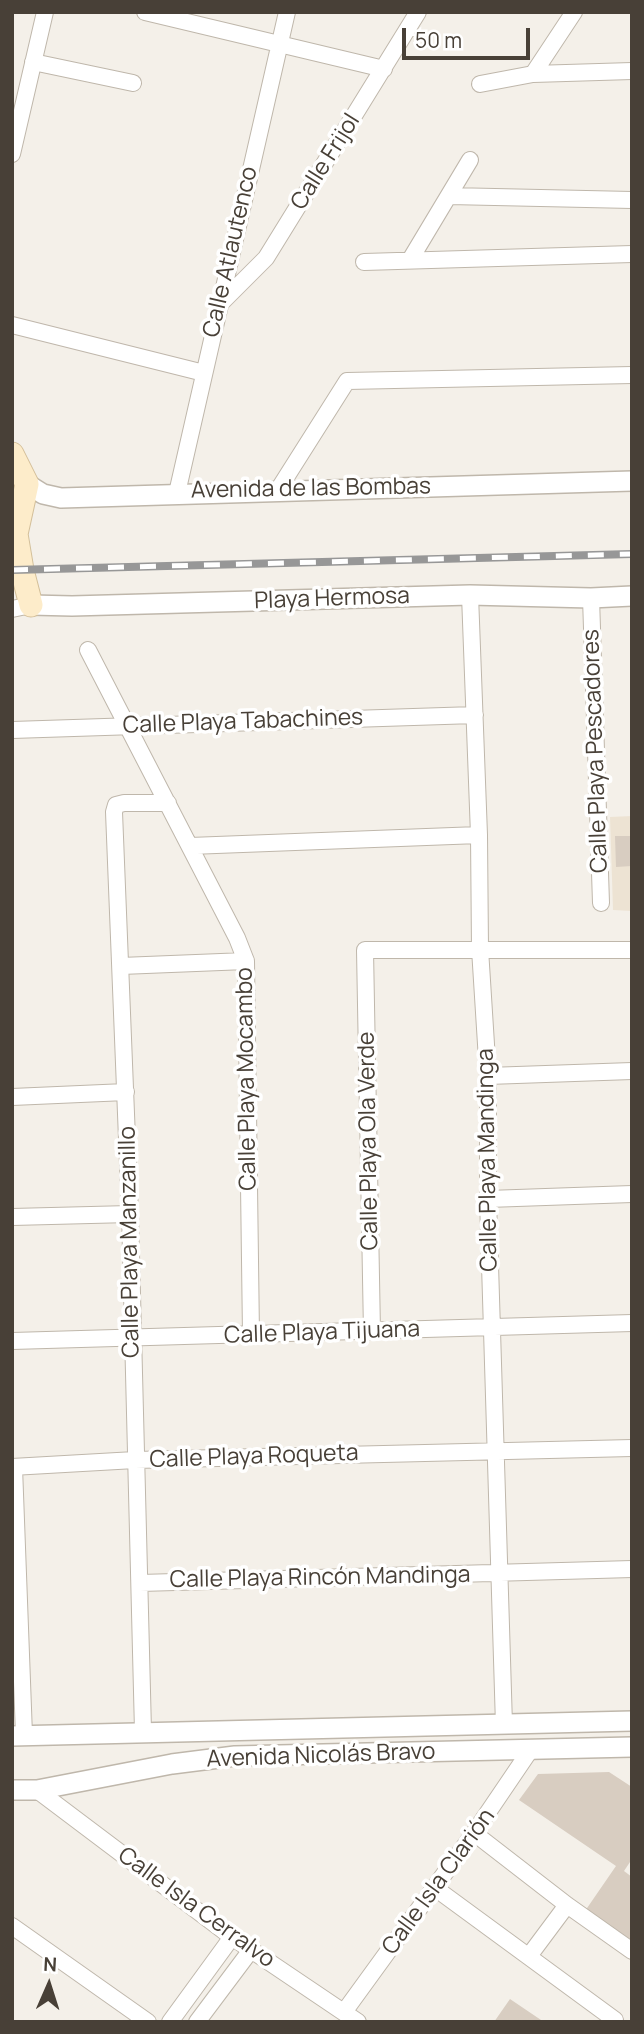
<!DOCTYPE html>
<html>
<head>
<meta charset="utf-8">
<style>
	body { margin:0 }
	#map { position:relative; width:644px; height:2034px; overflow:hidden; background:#f4f0e9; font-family:Manrope,sans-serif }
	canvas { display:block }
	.frame { position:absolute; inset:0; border:14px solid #484037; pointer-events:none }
	.north { position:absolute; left:14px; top:1950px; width:70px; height:70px; -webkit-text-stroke:5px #fff; paint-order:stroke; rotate:3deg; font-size:19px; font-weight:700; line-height:28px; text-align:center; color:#484037 }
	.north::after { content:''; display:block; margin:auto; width:24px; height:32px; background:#484037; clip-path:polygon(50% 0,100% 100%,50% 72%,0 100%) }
	.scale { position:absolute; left:402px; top:28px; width:128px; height:32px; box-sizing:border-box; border:4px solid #484037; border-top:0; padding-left:9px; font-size:21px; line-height:24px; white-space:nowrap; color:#484037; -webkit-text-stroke:5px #fff; paint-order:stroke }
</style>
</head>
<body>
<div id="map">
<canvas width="644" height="2034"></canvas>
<div class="frame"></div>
<div class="north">N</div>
<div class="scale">50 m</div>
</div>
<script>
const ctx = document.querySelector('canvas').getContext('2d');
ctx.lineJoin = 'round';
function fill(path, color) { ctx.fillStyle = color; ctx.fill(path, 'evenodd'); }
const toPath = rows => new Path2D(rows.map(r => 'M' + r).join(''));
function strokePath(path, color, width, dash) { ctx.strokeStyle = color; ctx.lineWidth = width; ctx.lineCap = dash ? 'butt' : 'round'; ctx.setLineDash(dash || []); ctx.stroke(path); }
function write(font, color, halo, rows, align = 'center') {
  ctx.font = font + ' Manrope,sans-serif'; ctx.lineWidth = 7; ctx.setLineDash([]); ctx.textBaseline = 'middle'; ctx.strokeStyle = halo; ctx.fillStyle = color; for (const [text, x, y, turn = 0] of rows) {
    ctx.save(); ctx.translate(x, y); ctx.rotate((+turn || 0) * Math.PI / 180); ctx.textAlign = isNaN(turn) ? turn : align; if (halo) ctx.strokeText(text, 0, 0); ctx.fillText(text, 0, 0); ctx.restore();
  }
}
const education = toPath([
	[632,816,632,911,613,910,610,817]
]);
const building = toPath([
	[615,836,632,836,632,866,616,867],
	[609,1772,632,1787,632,1859,624,1871,632,1877,632,1943,585,1911,616,1866,519,1800,538,1774],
	[510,1999,544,2022,494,2022]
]);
const minor = toPath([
	[145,12,384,69],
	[33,62,133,83],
	[533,74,574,12],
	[480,84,533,74,632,71],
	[12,154,45,12],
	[449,196,632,200],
	[410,260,470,160],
	[364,262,632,254],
	[221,303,266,258,418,12],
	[12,325,204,373],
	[278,490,347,381,632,375],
	[177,493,287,12],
	[470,595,479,835,480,949,488,1076,488,1199,504,1725],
	[591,598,601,903],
	[12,609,31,605],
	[88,650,237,938,246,961,251,1335],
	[12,730,475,715],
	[190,846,479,835],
	[121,966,246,961],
	[488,1076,632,1071],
	[12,1097,126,1092],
	[488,1199,632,1194],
	[12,1217,130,1214],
	[372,1332,365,950,632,950],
	[12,1341,632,1323],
	[12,1467,135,1460,632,1448],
	[14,1467,24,1735],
	[140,1583,632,1569],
	[143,1731,130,1214,114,812,116,805,124,803,168,803],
	[37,1790,232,1937,358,2022],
	[474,1833,567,1905,632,1951],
	[435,1888,615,2020],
	[12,1926,148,2022],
	[529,1956,567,1905],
	[344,2012,474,1833,531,1749],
	[170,2022,232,1937],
	[197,2022,251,1950]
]);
const tertiary = toPath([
	[27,484,43,494,61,498,632,481],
	[31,605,72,606,470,595,591,598,632,596],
	[12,1736,632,1721],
	[12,1790,37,1790,172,1764,235,1756,632,1747]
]);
const secondary = toPath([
	[12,454,27,484,16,534,22,570,31,605]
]);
const rail = toPath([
	[12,570,632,554]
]);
const streetNames = [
	["Calle Frijol",326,162,-58],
	["Calle Atlautenco",231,252,-77],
	["Avenida de las Bombas",311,489,-1],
	["Playa Hermosa",332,599,-2],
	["Calle Playa Tabachines",243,722,-2],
	["Calle Playa Pescadores",596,751,-92],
	["Calle Playa Mocambo",247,1079,-91],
	["Calle Playa Ola Verde",369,1141,-91],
	["Calle Playa Mandinga",488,1160,-91],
	["Calle Playa Manzanillo",130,1242,-91],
	["Calle Playa Tijuana",322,1333,-2],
	["Calle Playa Roqueta",254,1457,-2],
	["Calle Playa Rincón Mandinga",320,1578,-1],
	["Avenida Nicolás Bravo",321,1756,-2],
	["Calle Isla Clarión",439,1882,-54],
	["Calle Isla Cerralvo",196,1908,36]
];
fill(education, '#ede3d3');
fill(building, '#d8cdc1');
strokePath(minor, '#bfb7ab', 18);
strokePath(tertiary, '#bfb7ab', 22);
strokePath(secondary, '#d3bf99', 25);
strokePath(minor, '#fff', 16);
strokePath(tertiary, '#fff', 19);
strokePath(secondary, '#fdecca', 23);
strokePath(rail, '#979797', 8);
strokePath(rail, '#fff', 5, [16]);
write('23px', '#484037', '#fff', streetNames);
</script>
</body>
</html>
